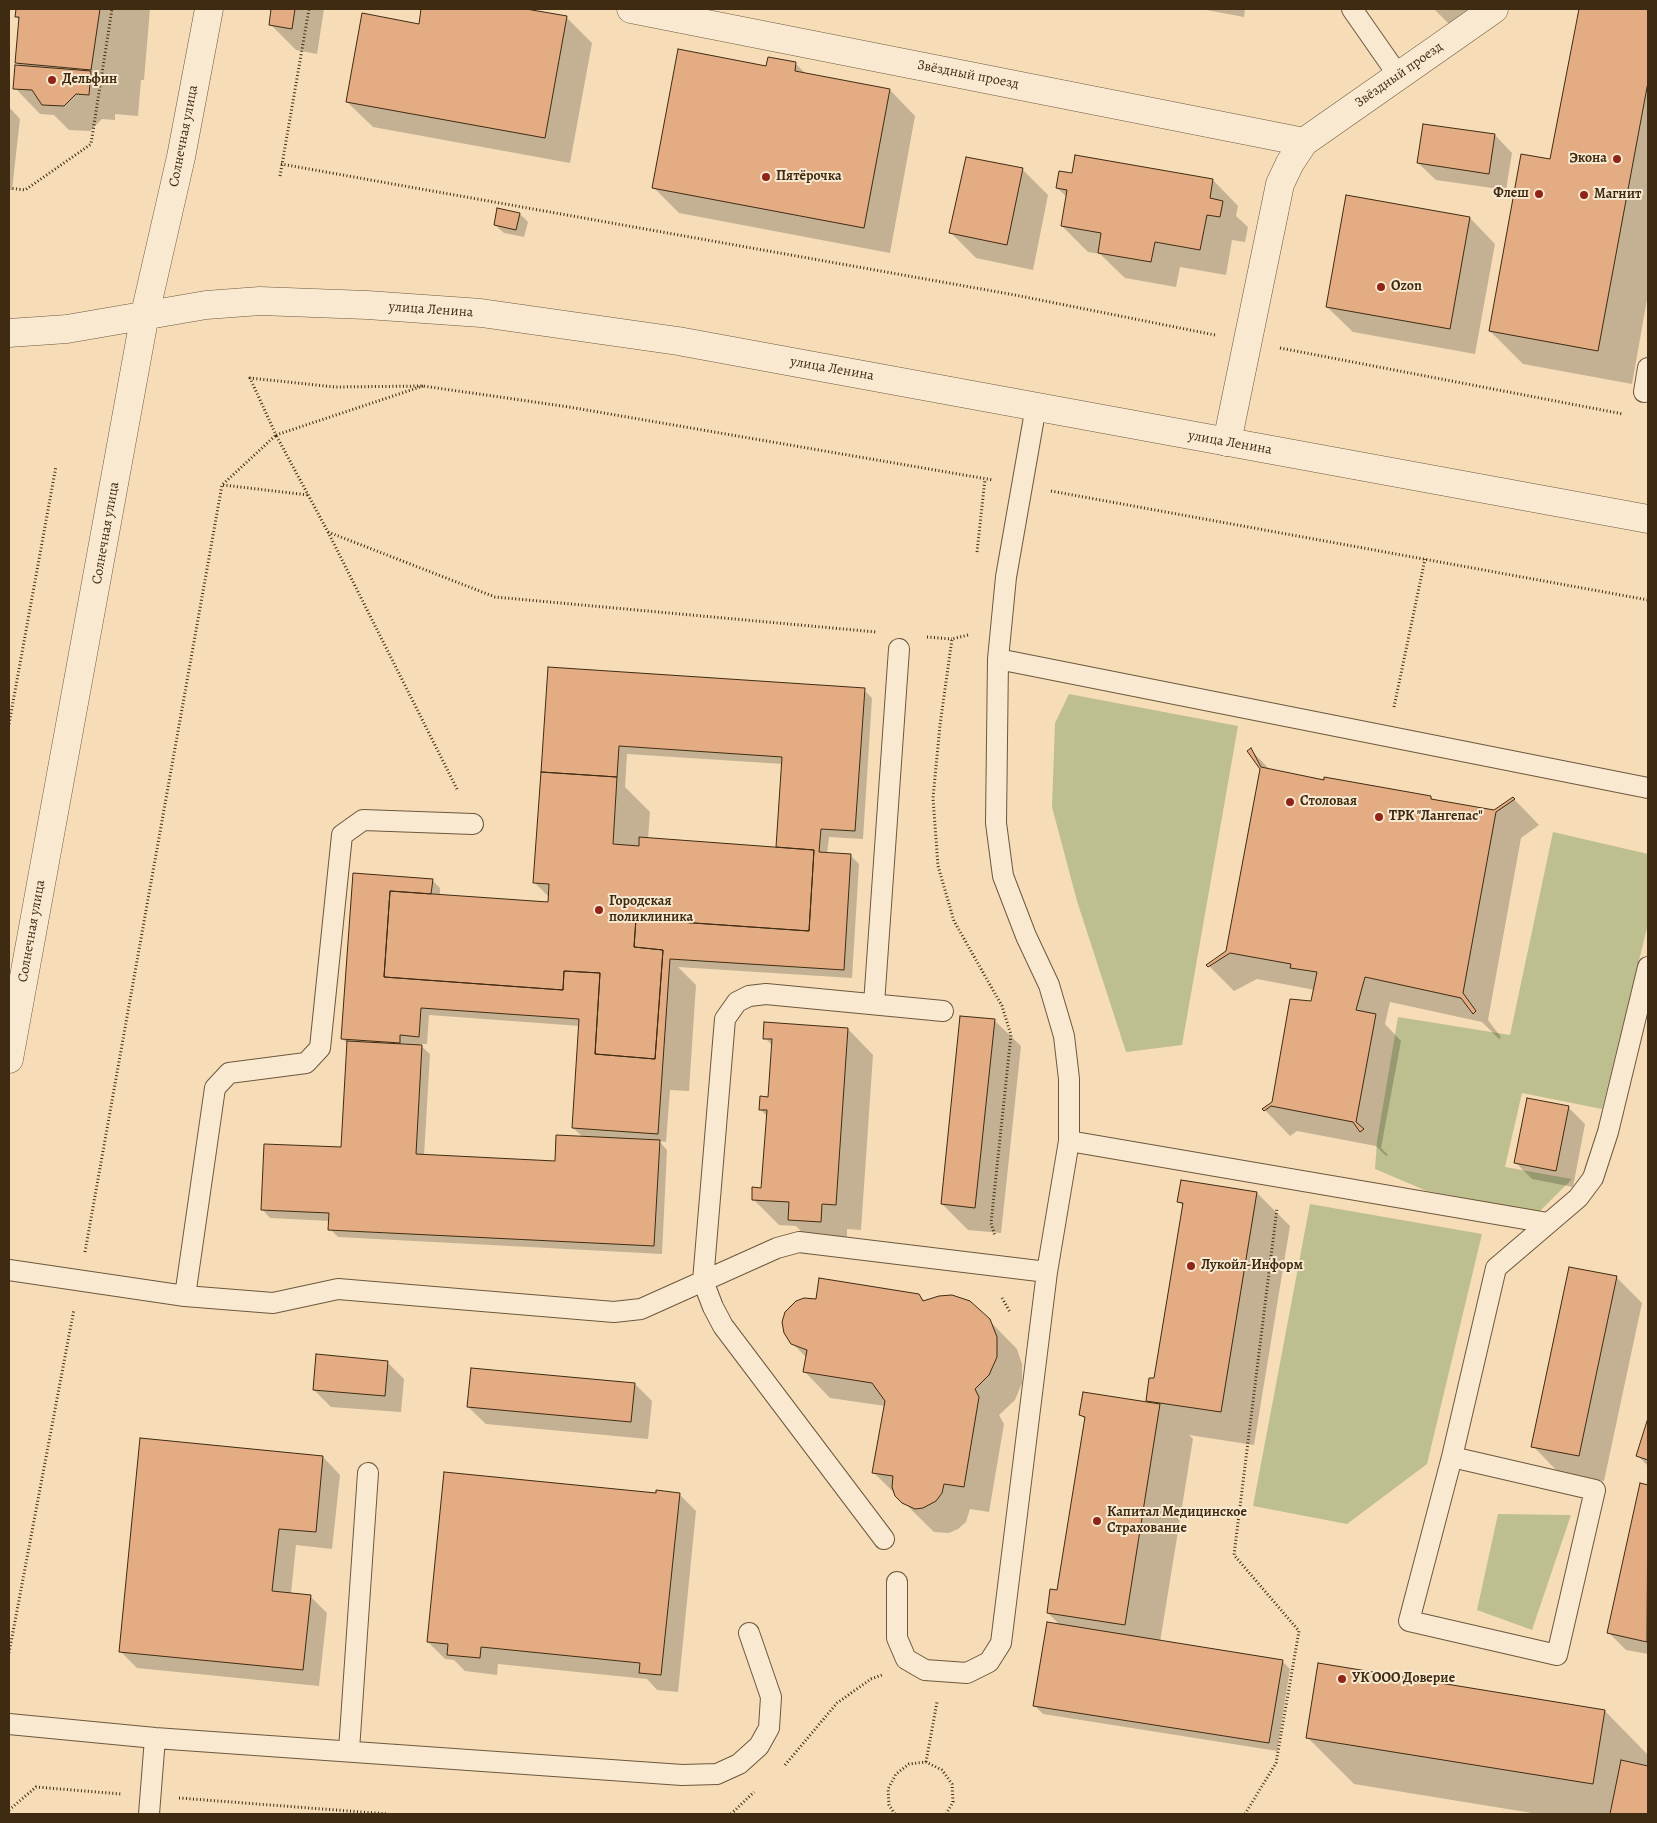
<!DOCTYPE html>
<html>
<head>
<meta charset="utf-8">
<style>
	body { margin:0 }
	#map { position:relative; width:1657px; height:1823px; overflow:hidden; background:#f6ddb8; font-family:Alegreya,serif }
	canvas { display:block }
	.frame { position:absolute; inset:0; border:10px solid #3f2b12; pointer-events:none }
</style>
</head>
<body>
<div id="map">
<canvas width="1657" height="1823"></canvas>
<div class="frame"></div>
</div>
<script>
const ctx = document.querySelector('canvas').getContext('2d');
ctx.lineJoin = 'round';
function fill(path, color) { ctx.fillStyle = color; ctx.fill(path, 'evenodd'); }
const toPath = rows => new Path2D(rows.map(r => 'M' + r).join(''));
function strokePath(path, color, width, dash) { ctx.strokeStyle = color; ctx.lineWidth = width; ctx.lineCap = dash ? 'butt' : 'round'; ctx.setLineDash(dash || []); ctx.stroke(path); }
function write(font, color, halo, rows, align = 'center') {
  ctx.font = font + ' Alegreya,serif'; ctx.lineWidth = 4; ctx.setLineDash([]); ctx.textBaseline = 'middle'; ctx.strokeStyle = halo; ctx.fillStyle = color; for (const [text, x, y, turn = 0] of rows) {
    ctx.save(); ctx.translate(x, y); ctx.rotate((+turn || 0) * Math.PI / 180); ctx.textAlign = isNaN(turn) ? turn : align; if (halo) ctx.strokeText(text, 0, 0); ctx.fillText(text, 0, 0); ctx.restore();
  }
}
const green = toPath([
	[1069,694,1238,726,1182,1045,1126,1052,1077,901,1052,807,1055,723],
	[1553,832,1648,854,1648,924,1602,1109,1522,1093,1505,1167,1572,1179,1539,1212,1427,1191,1375,1169,1377,1141,1398,1017,1510,1035],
	[1310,1204,1482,1234,1427,1464,1347,1524,1253,1506],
	[1498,1514,1571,1515,1532,1630,1477,1610]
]);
const shadow = toPath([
	[17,9,150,9,144,80,141,80,138,116,115,114,115,120,102,119,90,131,69,130,54,115,40,114,15,88,21,67,16,62,20,20,16,17],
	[272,9,324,9,317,54,296,50,270,24],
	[423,9,519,9,566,17,592,43,570,163,373,127,347,102,420,25],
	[1201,9,1245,9,1244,17],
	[1434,9,1507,9,1464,39],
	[1580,9,1648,9,1648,294,1632,384,1523,364,1490,331,1551,161],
	[795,63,807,75,890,90,915,116,890,253,679,213,654,188,767,67],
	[9,107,20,119,12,190,9,190],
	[1495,135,1512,153,1506,190,1436,180,1418,163],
	[966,158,1023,170,1048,195,1033,270,976,258,951,233],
	[1213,180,1238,206,1236,216,1248,227,1245,242,1232,240,1226,275,1180,267,1176,287,1125,278,1100,254,1088,252,1062,226,1067,197,1057,188],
	[520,214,528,222,524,237,504,233,495,225],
	[1470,218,1495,244,1475,354,1353,332,1327,307],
	[549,668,864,690,872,698,863,839,829,837,827,854,851,856,859,864,852,978,678,967,696,985,689,1091,670,1090,666,1142,659,1141,667,1150,662,1254,338,1237,330,1229,330,1221,270,1218,262,1209,342,1149,348,1044,343,1039,432,880,440,888,440,896,549,903,549,897,535,883],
	[627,754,783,764,777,846,779,848,648,839,650,812,625,787],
	[429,1015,580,1026,573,1128,584,1138,556,1162,424,1156,430,1054,419,1044,427,1044],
	[1251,750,1271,771,1325,782,1430,797,1434,801,1494,812,1513,798,1539,825,1521,838,1488,1020,1501,1037,1499,1039,1482,1022,1390,1002,1385,1024,1401,1041,1381,1148,1388,1155,1386,1156,1376,1146,1297,1131,1290,1136,1264,1109,1273,1103,1312,1002,1315,990,1257,979,1234,991,1208,965,1227,951,1261,768],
	[961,1017,995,1021,1021,1046,1001,1233,968,1230,942,1204],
	[848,1029,873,1055,861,1230,847,1229,847,1247,815,1245,796,1226,779,1225,753,1199,762,1189,768,1117,760,1109,769,1098,773,1046,765,1038],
	[1568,1107,1585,1124,1573,1187,1532,1179,1515,1162],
	[1257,1193,1290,1226,1254,1445,1189,1435,1193,1439,1160,1642,1282,1661,1290,1669,1277,1751,1043,1714,1035,1706,1061,1626,1048,1613,1058,1591,1085,1419,1081,1415,1151,1404,1147,1400,1155,1380,1184,1207,1178,1201],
	[1616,1277,1642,1303,1604,1481,1558,1472,1533,1446],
	[918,1295,925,1301,958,1298,975,1306,1017,1349,1022,1364,1022,1383,1015,1400,999,1415,1004,1424,989,1512,970,1509,966,1522,958,1529,949,1533,934,1532,874,1473,885,1406,830,1398,805,1372,807,1358,790,1341,784,1319,790,1306,797,1302],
	[387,1362,404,1379,401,1412,331,1407,314,1390],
	[635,1384,652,1401,648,1439,486,1424,468,1407],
	[1648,1422,1648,1466,1638,1456],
	[323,1457,340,1475,332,1549,296,1545,291,1594,310,1596,327,1613,319,1686,137,1668,120,1651],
	[1641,1485,1648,1486,1648,1654,1626,1650,1608,1632],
	[679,1494,696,1511,678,1692,657,1690,647,1679,498,1664,497,1675,465,1671,454,1660,445,1659,428,1642,657,1495],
	[1605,1711,1648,1755,1648,1814,1538,1814,1354,1784,1307,1737]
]);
const building = toPath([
	[16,9,100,9,91,70,15,63,19,17,15,17,16,9],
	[271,9,295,9,292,29,269,25,271,9],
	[421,9,526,9,567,16,545,138,346,102,362,13,419,24,421,9],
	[1579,9,1648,9,1648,82,1598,351,1489,331,1521,154,1550,159,1579,9],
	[678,49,766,66,768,57,796,62,795,71,890,89,864,228,652,188,678,49],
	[15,65,91,71,89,95,76,94,64,106,42,105,32,90,13,89,15,65],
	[1423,124,1495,134,1489,174,1417,163,1423,124],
	[1075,155,1213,179,1210,198,1223,201,1220,217,1207,215,1200,250,1155,242,1151,262,1098,253,1101,233,1061,226,1067,190,1056,188,1059,171,1072,173,1075,155],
	[966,157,1023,168,1007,245,949,233,966,157],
	[1346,195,1470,217,1450,329,1326,307,1346,195],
	[497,208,520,213,516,230,494,225,497,208],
	[548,667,865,688,855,831,821,829,819,852,851,854,844,970,670,959,658,1134,572,1128,579,1019,421,1008,419,1037,400,1035,400,1043,341,1039,353,873,433,879,431,894,390,891,384,977,563,990,564,971,600,973,595,1054,655,1059,663,950,634,947,636,919,809,931,814,850,776,847,782,757,619,746,617,777,541,772,548,667],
	[1251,748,1261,767,1324,780,1324,777,1431,796,1431,799,1494,810,1513,797,1515,799,1496,812,1463,993,1476,1011,1473,1014,1461,998,1365,977,1356,1010,1376,1014,1356,1122,1364,1129,1360,1132,1353,1122,1271,1106,1264,1111,1262,1109,1272,1102,1290,999,1311,1001,1317,972,1290,968,1291,964,1230,953,1208,967,1206,965,1226,951,1260,769,1247,751,1251,748],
	[541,772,617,777,613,844,639,846,639,837,814,850,809,931,636,919,634,947,663,950,655,1059,595,1054,600,973,564,971,563,990,384,977,390,891,548,902,549,884,533,883,541,772],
	[960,1016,995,1019,975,1208,941,1204,960,1016],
	[764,1022,848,1028,836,1205,822,1204,821,1222,788,1220,789,1202,752,1200,752,1187,761,1188,767,1110,759,1110,760,1096,768,1097,772,1039,763,1039,764,1022],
	[347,1041,422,1045,416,1154,555,1161,556,1135,660,1140,654,1246,328,1230,329,1213,261,1210,264,1144,341,1147,347,1041],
	[1527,1098,1569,1106,1556,1171,1514,1163,1527,1098],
	[1181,1180,1257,1192,1221,1412,1146,1401,1149,1378,1154,1378,1183,1203,1177,1202,1181,1180],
	[1569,1267,1617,1276,1579,1456,1531,1447,1569,1267],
	[819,1278,919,1294,923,1301,939,1296,952,1295,970,1301,990,1319,997,1337,997,1357,989,1375,975,1389,979,1397,964,1487,944,1484,942,1493,936,1501,923,1508,915,1509,902,1503,895,1496,892,1487,893,1476,872,1473,885,1401,872,1383,803,1372,807,1350,791,1344,784,1333,782,1322,785,1312,796,1301,804,1298,816,1299,819,1278],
	[316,1354,388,1361,385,1396,313,1390,316,1354],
	[471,1368,635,1383,631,1422,467,1407,471,1368],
	[1083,1392,1160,1404,1125,1625,1047,1613,1050,1589,1057,1590,1085,1417,1079,1415,1083,1392],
	[1648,1418,1648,1460,1636,1456,1648,1418],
	[140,1438,323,1456,316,1532,279,1529,272,1591,311,1595,303,1670,119,1652,140,1438],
	[444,1472,656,1493,656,1490,680,1493,661,1675,639,1673,640,1663,481,1647,480,1658,447,1655,448,1644,427,1642,444,1472],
	[1640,1483,1648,1485,1647,1642,1607,1633,1640,1483],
	[1047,1622,1283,1660,1269,1743,1033,1706,1047,1622],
	[1318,1663,1605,1710,1593,1784,1306,1738,1318,1663],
	[1621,1760,1648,1766,1648,1814,1610,1814,1621,1760]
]);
const path = toPath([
	[281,164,1015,295,1215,335],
	[280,176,309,9],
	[9,188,25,190,91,144,112,9],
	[1280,348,1623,414],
	[423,386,276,435,250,378,335,387,423,386,569,407,993,480],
	[223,485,308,495],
	[1051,491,1648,600],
	[328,532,495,597,876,632],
	[977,552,985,479],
	[968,635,952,639,940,725,933,798,938,866,954,921,1002,1006,1011,1035,991,1223,995,1236],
	[927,637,952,639],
	[1394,707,1425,559],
	[9,724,56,466],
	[85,1252,222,485,276,435,328,532,458,791],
	[1002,1298,1010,1312],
	[9,1653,74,1309],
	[926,1762,937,1702],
	[785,1765,837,1703,871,1679,882,1675],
	[179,1798,388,1814],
	[9,1810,36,1787,121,1794],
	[731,1814,754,1792],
	[895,1814,889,1805,888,1789,896,1774,909,1764,926,1762,942,1770,952,1784,953,1802,946,1814],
	[1245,1814,1276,1763,1299,1631,1234,1555,1277,1208]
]);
const service = toPath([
	[1352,9,1398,75],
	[1644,392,1648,368],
	[998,659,1648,788],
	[874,1004,899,649],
	[1069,1141,1548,1223],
	[9,1270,185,1296,215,1088,229,1073,306,1063,320,1048,342,835,363,820,473,824],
	[185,1296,273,1303,338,1289,614,1312,641,1309,777,1248,799,1242,1047,1272],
	[1452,1457,1595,1490,1557,1655,1409,1621,1452,1457,1496,1268,1578,1198,1593,1178,1608,1132,1648,967],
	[884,1539,723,1326,713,1307,703,1281,725,1019,737,1002,749,996,766,994,943,1011],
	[897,1582,897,1638,906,1659,925,1670,967,1673,989,1662,1001,1643,1047,1272,1069,1141,1069,1079,1064,1036,1049,985,1026,936,1003,876,996,823,998,659,1006,577,1036,406],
	[9,1724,155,1738,682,1775,717,1774,739,1764,759,1746,769,1728,771,1697,749,1633],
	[349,1750,368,1473],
	[149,1814,155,1738]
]);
const minor = toPath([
	[631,9,1304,142],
	[1227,442,1280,184,1290,163,1304,142,1494,9]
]);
const tertiary = toPath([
	[9,333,67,329,206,305,260,301,367,305,481,313,678,341,1648,519],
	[9,1059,145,314,181,157,209,9]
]);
const markers = [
	[52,80,5,"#8f2418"],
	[1617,159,5,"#8f2418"],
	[766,177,5,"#8f2418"],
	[1539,194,5,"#8f2418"],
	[1584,195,5,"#8f2418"],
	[1381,287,5,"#8f2418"],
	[1290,802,5,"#8f2418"],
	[1379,817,5,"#8f2418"],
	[599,910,5,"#8f2418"],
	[1191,1266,5,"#8f2418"],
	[1097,1521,5,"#8f2418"],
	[1342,1679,5,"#8f2418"]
];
const streetNames = [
	["Звёздный проезд",968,75,11],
	["Звёздный проезд",1399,75,-35],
	["Солнечная улица",184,136,-79],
	["улица Ленина",431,310,4],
	["улица Ленина",832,369,10],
	["улица Ленина",1230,443,10],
	["Солнечная улица",106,533,-80],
	["Солнечная улица",32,931,-80]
];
const poiNames = [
	["Дельфин",62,80],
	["Экона",1607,159,"right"],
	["Пятёрочка",776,177],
	["Флеш",1529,194,"right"],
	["Магнит",1594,195],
	["Ozon",1391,287],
	["Столовая",1300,802],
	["ТРК \"Лангепас\"",1389,817],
	["Городская",609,902],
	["поликлиника",609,918],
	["Лукойл-Информ",1201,1266],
	["Капитал Медицинское",1107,1513],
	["Страхование",1107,1529],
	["УК ООО Доверие",1352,1679]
];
fill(green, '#bdc08e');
fill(shadow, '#0003');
fill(building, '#e3ac83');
strokePath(building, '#3f2b12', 1);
strokePath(service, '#6d583c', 22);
strokePath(minor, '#6d583c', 29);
strokePath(tertiary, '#6d583c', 29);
strokePath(path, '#3f2b12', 3, [1, 2.5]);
strokePath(service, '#f9e9d1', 20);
strokePath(minor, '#f9e9d1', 28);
strokePath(tertiary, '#f9e9d1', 28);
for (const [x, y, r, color] of markers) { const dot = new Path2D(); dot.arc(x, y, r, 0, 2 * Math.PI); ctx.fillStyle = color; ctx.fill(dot); strokePath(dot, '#f9e9d1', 2); }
write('14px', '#3f2b12', '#f9e9d1', streetNames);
write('bold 14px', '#3f2b12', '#f9e9d1', poiNames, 'left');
</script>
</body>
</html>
